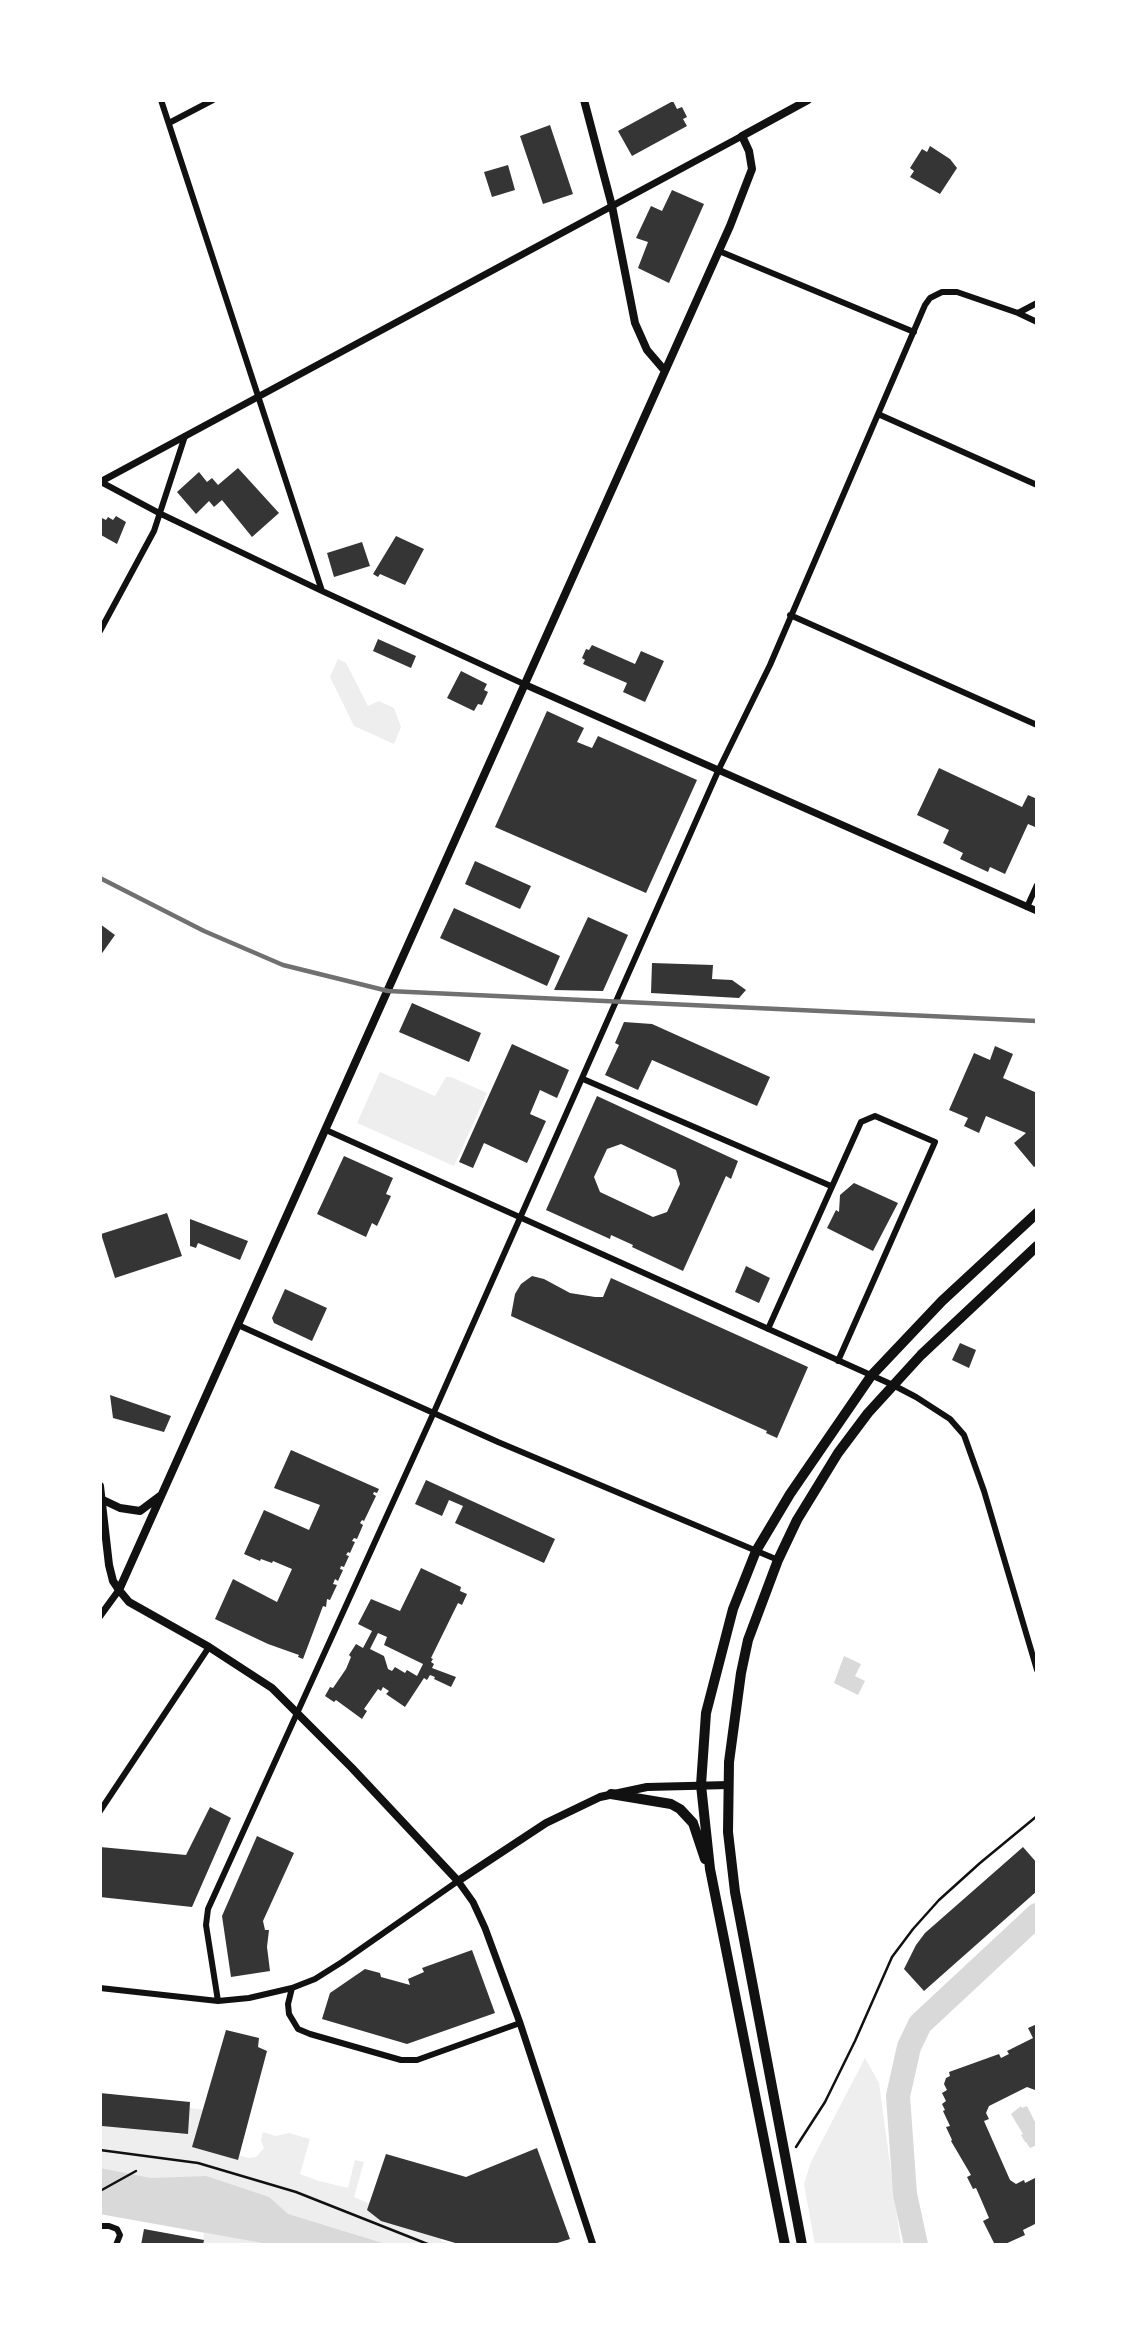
<!DOCTYPE html>
<html>
<head>
<meta charset="utf-8">
<style>
	body { margin:0 }
	#map { position:relative; width:1137px; height:2345px; overflow:hidden; background:#fff; font-family:"Source Sans 3",sans-serif }
	canvas { display:block }
	.frame { position:absolute; inset:0; border:102px solid #fff; pointer-events:none }
</style>
</head>
<body>
<div id="map">
<canvas width="1137" height="2345"></canvas>
<div class="frame"></div>
</div>
<script>
const ctx = document.querySelector('canvas').getContext('2d');
ctx.lineJoin = 'round';
function fill(path, color) { ctx.fillStyle = color; ctx.fill(path, 'evenodd'); }
const toPath = rows => new Path2D(rows.map(r => 'M' + r).join(''));
function strokePath(path, color, width, dash) { ctx.strokeStyle = color; ctx.lineWidth = width; ctx.lineCap = dash ? 'butt' : 'round'; ctx.setLineDash(dash || []); ctx.stroke(path); }
const green = toPath([
	[338,659,346,663,368,706,379,701,394,708,401,727,394,744,354,726,330,677],
	[380,1072,435,1096,446,1077,451,1077,487,1093,454,1166,357,1123],
	[865,2058,879,2083,901,2245,815,2245,804,2184,811,2162],
	[189,2108,207,2110,238,2155,249,2158,256,2157,264,2148,261,2140,263,2132,276,2136,289,2133,310,2139,300,2174,319,2181,348,2188,355,2160,364,2162,354,2197,442,2236,441,2241,457,2245,202,2245,204,2233,100,2214,100,2124,179,2134]
]);
const water = toPath([
	[844,1656,861,1664,855,1676,865,1681,858,1695,834,1683],
	[1021,2106,1022,2108,1027,2106,1037,2126,1037,2145,1030,2148,1026,2142,1025,2142,1021,2135,1023,2134,1011,2114],
	[100,2168,151,2178,206,2176,269,2197,288,2214,389,2245,274,2245,100,2214]
]);
const river = toPath([
	[916,2245,905,2194,898,2096,909,2047,920,2024,1037,1915]
]);
const building = toPath([
	[673,101,677,109,682,107,687,117,683,119,687,126,632,156,618,131],
	[550,125,573,194,543,204,520,136],
	[930,146,950,159,957,168,940,194,910,177,914,171,910,168,922,149,927,152],
	[508,165,515,190,492,197,484,172],
	[672,190,704,204,669,283,638,268,648,242,636,238,651,206,662,211],
	[238,468,279,513,252,537,222,500,214,507,209,501,196,514,177,492,199,472,207,482,212,478,218,485],
	[116,516,126,522,117,544,101,535,100,532,100,517,106,520,108,517,113,520],
	[396,536,424,549,405,585,380,574,378,577,373,574],
	[362,542,370,566,334,577,327,553],
	[378,639,416,656,411,668,373,651],
	[592,645,635,664,641,651,664,661,645,702,623,692,627,683,583,664,585,660,582,658,586,649,589,650],
	[461,671,487,684,484,690,488,692,482,705,478,704,474,711,447,698],
	[547,711,584,728,577,742,592,748,598,736,697,780,646,893,495,827],
	[939,768,1022,807,1028,795,1037,799,1037,823,1035,827,1028,824,1005,874,990,867,988,872,960,859,963,853,943,843,949,830,917,815],
	[475,861,531,886,520,909,465,884],
	[454,908,560,956,547,986,440,938],
	[588,917,628,935,603,991,554,990],
	[100,924,115,935,100,956],
	[652,963,713,965,712,979,732,980,746,990,739,998,651,993],
	[412,1003,481,1033,469,1062,399,1032],
	[624,1022,652,1024,770,1077,757,1106,652,1060,638,1090,605,1075,619,1045,615,1043],
	[512,1044,569,1070,557,1098,540,1090,530,1114,546,1121,527,1163,484,1143,473,1168,459,1162],
	[995,1046,1013,1054,1003,1078,1037,1093,1037,1165,1034,1167,1014,1143,1026,1133,986,1116,979,1133,964,1126,968,1118,949,1110,974,1053,990,1060],
	[597,1096,738,1161,731,1179,726,1176,683,1271,632,1247,633,1245,611,1235,610,1239,546,1210],
	[621,1144,676,1170,680,1184,667,1212,653,1217,600,1192,594,1177,607,1149],
	[344,1156,393,1178,386,1194,391,1196,377,1226,372,1223,366,1237,317,1214],
	[854,1183,898,1203,873,1251,827,1228,836,1210,839,1212,840,1195],
	[167,1213,182,1256,115,1278,101,1234],
	[190,1219,248,1241,240,1260,198,1243,196,1248,190,1246],
	[746,1266,770,1278,759,1303,735,1292],
	[532,1276,544,1279,570,1293,595,1297,603,1297,611,1278,808,1367,777,1438,766,1433,767,1431,511,1316,515,1294,521,1284],
	[285,1289,327,1308,312,1341,274,1323,272,1318],
	[960,1343,976,1350,969,1368,952,1360],
	[110,1395,171,1416,164,1432,113,1418],
	[291,1450,379,1489,377,1493,374,1492,373,1494,376,1496,364,1521,362,1520,360,1523,363,1525,357,1539,354,1538,352,1541,355,1542,350,1553,348,1552,346,1555,349,1556,344,1567,341,1566,340,1569,343,1570,338,1581,335,1579,333,1584,337,1585,330,1600,327,1599,326,1607,323,1606,303,1659,298,1657,299,1655,268,1644,215,1619,233,1579,277,1602,292,1569,273,1561,272,1563,261,1559,260,1561,244,1554,264,1510,309,1530,320,1505,274,1488],
	[426,1480,555,1539,544,1563,455,1523,463,1506,449,1500,442,1516,415,1504],
	[421,1568,461,1587,460,1591,467,1594,462,1605,458,1603,431,1658,433,1659,431,1662,434,1664,432,1668,456,1677,451,1687,434,1679,435,1677,430,1675,427,1680,424,1678,405,1707,386,1694,389,1691,383,1687,381,1691,378,1689,364,1709,367,1711,362,1719,336,1700,334,1702,325,1696,330,1687,333,1688,346,1669,351,1657,349,1655,356,1644,363,1648,372,1631,358,1624,371,1599,400,1611],
	[378,1633,387,1637,384,1645,423,1664,417,1676,407,1670,405,1673,395,1667,392,1671,388,1669,384,1656,370,1649],
	[210,1807,231,1818,192,1907,100,1897,100,1847,186,1855],
	[257,1836,294,1853,263,1921,265,1930,269,1930,267,1947,270,1971,231,1977,222,1916],
	[1023,1847,1037,1863,1037,1891,924,1991,904,1969,916,1945,925,1933],
	[472,1950,495,2013,407,2044,322,2019,330,1993,365,1969,380,1973,381,1977,410,1985,408,1979,424,1972,422,1968],
	[1037,2024,1037,2094,1035,2090,1027,2087,989,2106,986,2113,989,2119,984,2121,1010,2180,1016,2184,1024,2180,1025,2183,1037,2177,1037,2223,1023,2230,1025,2235,1003,2245,995,2245,983,2221,989,2218,980,2197,976,2188,973,2189,967,2177,971,2175,951,2141,952,2140,946,2127,950,2126,943,2111,945,2110,942,2104,946,2101,942,2093,947,2090,944,2084,946,2078,950,2076,949,2072,999,2054,1001,2058,1009,2054,1007,2051,1033,2038,1028,2028],
	[226,2030,259,2038,258,2047,267,2051,238,2160,192,2147],
	[100,2093,190,2102,188,2134,102,2126,100,2124],
	[537,2148,570,2239,551,2245,462,2245,381,2221,367,2210,386,2154,466,2177],
	[144,2229,204,2240,203,2245,141,2245]
]);
const path = toPath([
	[796,2147,825,2102,855,2041,892,1957,913,1929,939,1900,980,1863,1037,1816],
	[100,2150,198,2163,296,2192,430,2245],
	[100,2191,136,2171]
]);
const minor = toPath([
	[161,100,322,591],
	[169,123,213,100],
	[719,251,914,332],
	[1018,313,1037,322],
	[878,414,1037,485],
	[101,482,159,513,322,591,526,685],
	[790,615,1037,725],
	[100,631,154,531,185,436],
	[1027,907,1037,885],
	[583,1079,831,1186],
	[326,1130,893,1385,916,1397,950,1419,964,1435,984,1491,1037,1670],
	[238,1325,498,1442,778,1560],
	[768,1329,861,1122,875,1116,935,1142,838,1361],
	[100,1811,209,1647],
	[100,1988,218,2001,249,1998,292,1988,315,1979,342,1962,458,1881],
	[292,1988,288,2004,289,2014,298,2029,310,2034,401,2060,417,2060,520,2023],
	[218,2001,206,1925,208,1909,434,1412,719,769,770,665,925,305,930,298,942,292,957,292,1018,313,1037,303],
	[100,2226,109,2226,117,2229,120,2235,116,2245]
]);
const tertiary = toPath([
	[100,482,742,136],
	[526,685,1037,911],
	[100,1616,119,1590],
	[458,1881,473,1902,485,1928,520,2023,593,2245]
]);
const secondary = toPath([
	[584,100,612,206,635,323,647,350,665,371],
	[100,1486,109,1565,113,1581,119,1590,129,1602,209,1647,272,1688,352,1768,458,1881,546,1823,600,1797,647,1787,729,1785],
	[101,1499,120,1508,140,1511,160,1496],
	[119,1590,730,226,752,169,749,151,742,136,808,100]
]);
const trunk = toPath([
	[611,1794,671,1804,680,1809,693,1823,705,1859],
	[785,2245,710,1869,701,1785,706,1713,733,1609,756,1551,790,1494,871,1376,942,1301,1037,1213],
	[802,2245,735,1892,728,1832,729,1762,741,1673,748,1640,778,1560,797,1520,838,1453,868,1413,921,1355,1037,1246]
]);
const rail = toPath([
	[100,878,204,931,283,965,388,991,1037,1021]
]);
fill(green, '#eee');
fill(water, '#d9d9d9');
strokePath(river, '#d9d9d9', 24);
fill(building, '#353535');
strokePath(path, '#111', 2.5);
strokePath(minor, '#111', 6);
strokePath(tertiary, '#111', 7);
strokePath(secondary, '#111', 8);
strokePath(trunk, '#111', 10);
strokePath(rail, '#707070', 4.5);
</script>
</body>
</html>
